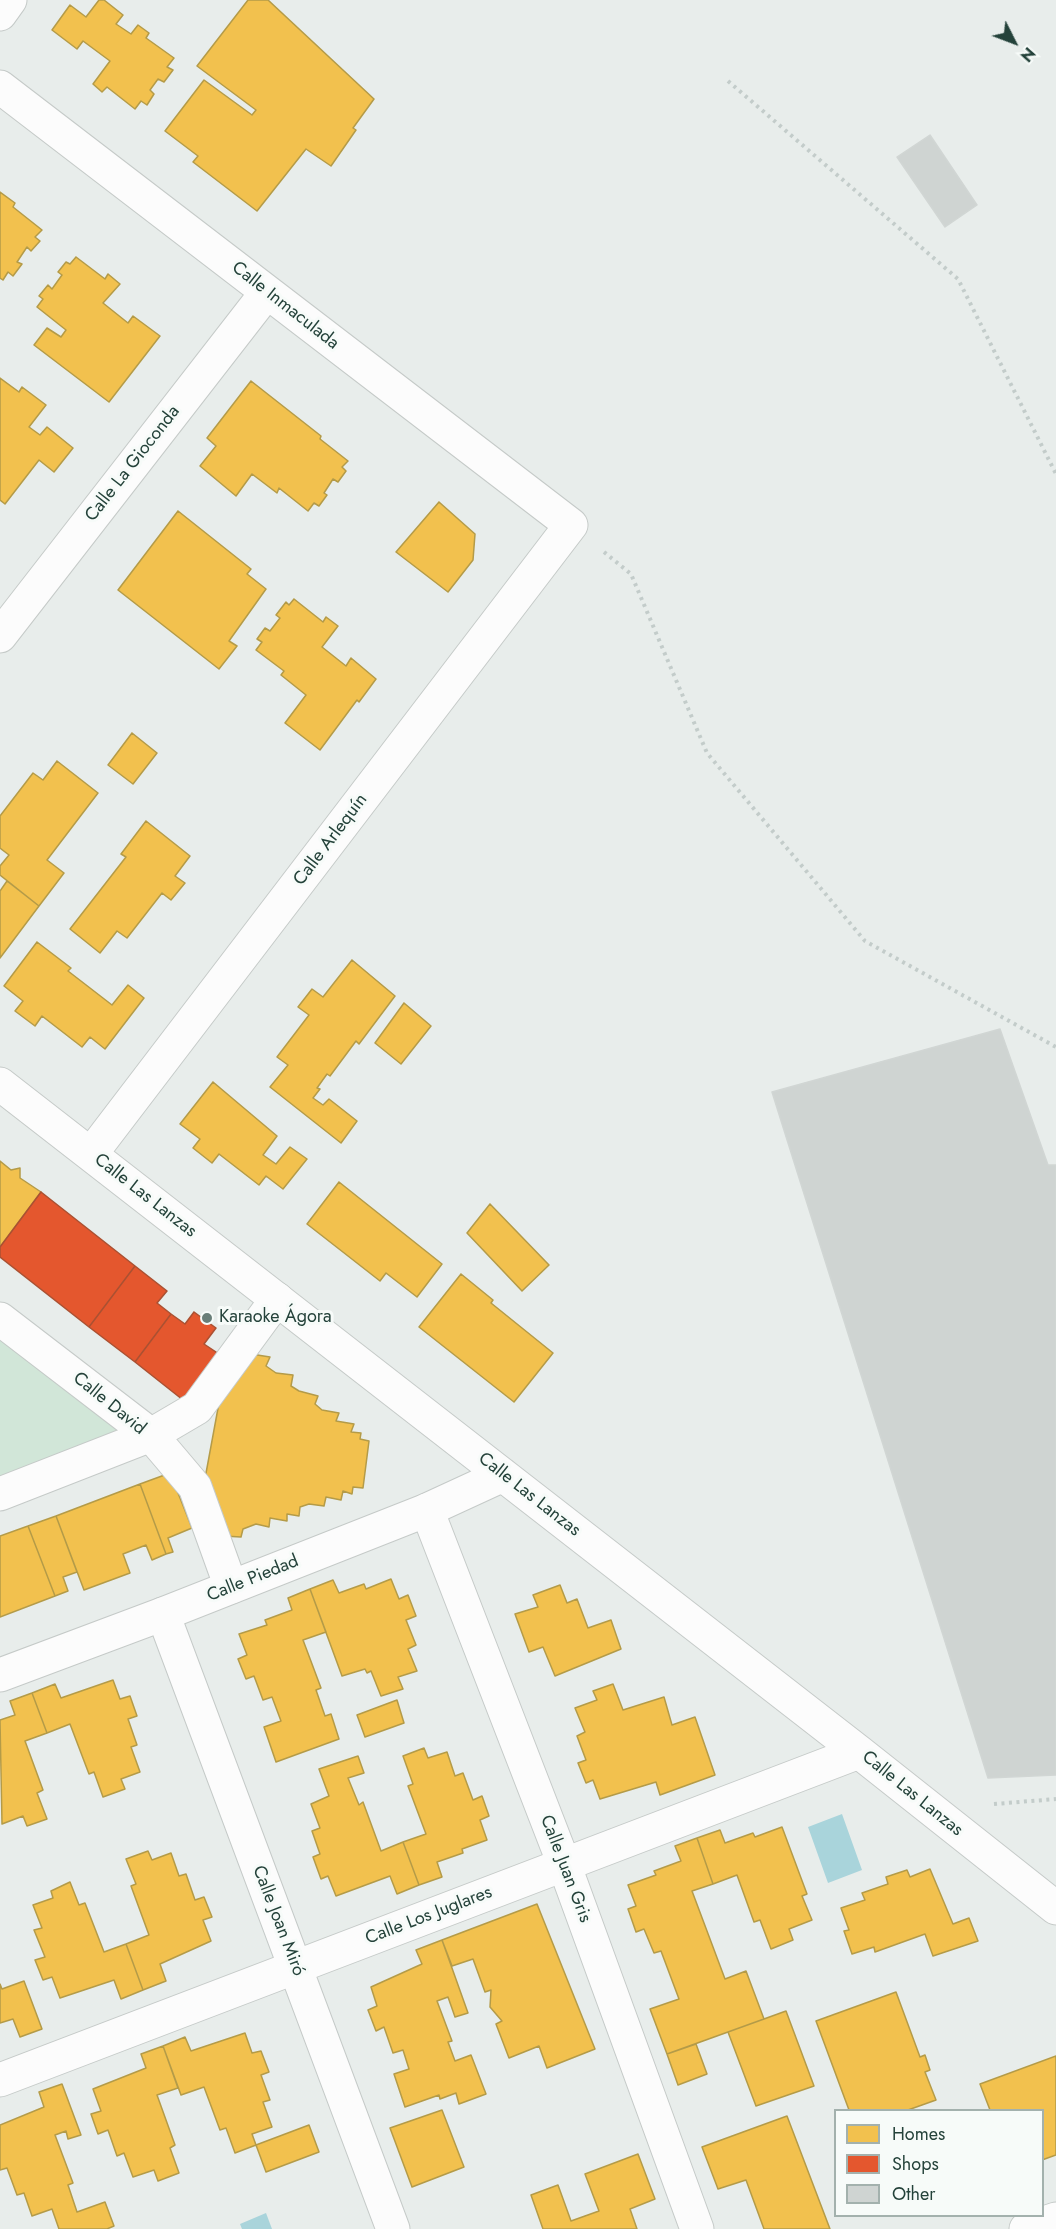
<!DOCTYPE html>
<html>
<head>
<meta charset="utf-8">
<style>
	body { margin:0 }
	#map { position:relative; width:1056px; height:2229px; overflow:hidden; background:#e8edeb; font-family:Jost,sans-serif }
	canvas { display:block }
	.legend { position:absolute; left:834px; top:2109px; width:210px; height:108px; box-sizing:border-box; background:#f7fbf9; border:2px solid #a3b1ad; margin:0; padding:8px 10px; list-style:none; font-size:18px; color:#24423a }
	.legend li { display:flex; align-items:center; gap:12px; height:30px }
	.legend b { width:30px; border:2px solid #a3b1ad }
	.north { position:absolute; left:984px; top:12px; width:60px; height:60px; -webkit-text-stroke:4px #f7fbf9; paint-order:stroke; rotate:132deg; font-size:16px; font-weight:700; line-height:24px; text-align:center; color:#24423a }
	.north::after { content:''; display:block; margin:auto; width:21px; height:27px; background:#24423a; clip-path:polygon(50% 0,100% 100%,50% 72%,0 100%) }
</style>
</head>
<body>
<div id="map">
<canvas width="1056" height="2229"></canvas>
<ul class="legend">
<li><b style="height:16px;background:#f2c14e"></b>Homes</li>
<li><b style="height:16px;background:#e4572e"></b>Shops</li>
<li><b style="height:16px;background:#cfd4d2"></b>Other</li>
</ul>
<div class="north">N</div>
</div>
<script>
const ctx = document.querySelector('canvas').getContext('2d');
ctx.lineJoin = 'round';
function fill(path, color) { ctx.fillStyle = color; ctx.fill(path, 'evenodd'); }
const toPath = rows => new Path2D(rows.map(r => 'M' + r).join(''));
function strokePath(path, color, width, dash) { ctx.strokeStyle = color; ctx.lineWidth = width; ctx.lineCap = dash ? 'butt' : 'round'; ctx.setLineDash(dash || []); ctx.stroke(path); }
function write(font, color, halo, rows, align = 'center') {
  ctx.font = font + ' Jost,sans-serif'; ctx.lineWidth = 6; ctx.setLineDash([]); ctx.textBaseline = 'middle'; ctx.strokeStyle = halo; ctx.fillStyle = color; for (const [text, x, y, turn = 0] of rows) {
    ctx.save(); ctx.translate(x, y); ctx.rotate((+turn || 0) * Math.PI / 180); ctx.textAlign = isNaN(turn) ? turn : align; if (halo) ctx.strokeText(text, 0, 0); ctx.fillText(text, 0, 0); ctx.restore();
  }
}
const green = toPath([
	[0,1319,151,1435,0,1494]
]);
const water = toPath([
	[842,1814,862,1870,828,1883,808,1827],
	[266,2213,272,2229,242,2229,240,2224]
]);
const homes = toPath([
	[99,0,104,0,123,15,116,24,131,34,138,25,149,33,146,38,174,58,167,67,173,70,164,82,158,79,150,90,154,94,147,105,141,101,135,109,107,87,102,92,93,84,110,61,83,41,77,49,52,30,70,5,86,17,99,0],
	[248,0,268,0,374,99,353,128,356,130,331,166,306,149,257,211,193,162,198,156,165,131,204,80,252,115,256,110,197,66,248,0],
	[0,192,15,203,13,207,42,230,35,237,40,241,31,251,27,247,17,262,22,264,13,276,8,272,3,280,0,278,0,192],
	[76,257,105,279,108,274,120,284,103,303,128,323,133,316,160,336,109,402,34,345,47,328,61,337,66,330,37,307,43,299,39,296,48,285,52,289,62,275,58,272,66,262,70,264,76,257],
	[0,378,19,392,22,387,46,405,29,427,40,435,47,427,73,448,54,472,39,460,5,504,0,500,0,378],
	[251,381,321,436,320,439,348,461,342,467,346,471,338,482,333,479,324,493,327,495,319,506,314,503,308,511,279,488,277,493,252,474,236,496,200,466,216,446,207,438,251,381],
	[439,502,475,534,473,560,448,592,396,552,439,502],
	[178,511,251,569,247,574,266,589,229,641,237,646,219,669,118,590,178,511],
	[294,599,323,622,326,617,338,626,322,647,346,666,351,658,376,679,359,702,357,700,320,750,285,723,306,695,281,675,284,671,256,650,262,642,257,639,265,628,270,631,280,618,276,615,286,602,289,605,294,599],
	[132,733,157,753,133,784,108,765,132,733],
	[57,761,98,793,47,860,64,873,39,906,0,875,0,866,9,855,0,848,0,816,33,773,43,780,57,761],
	[146,821,190,856,175,876,185,883,171,900,162,893,127,938,117,931,100,953,70,929,126,857,121,854,146,821],
	[7,881,39,906,0,958,0,891,7,881],
	[37,942,71,968,68,971,112,1005,128,985,144,998,105,1049,90,1037,82,1047,42,1016,35,1026,15,1011,23,1001,4,986,37,942],
	[352,960,395,996,359,1044,356,1041,330,1076,327,1074,317,1088,320,1089,313,1098,323,1105,329,1099,357,1121,341,1143,270,1087,288,1065,277,1057,309,1015,298,1007,312,989,323,997,352,960],
	[404,1003,431,1026,401,1064,375,1043,404,1003],
	[213,1082,277,1136,263,1155,276,1164,290,1147,307,1159,283,1189,266,1176,259,1185,219,1154,212,1163,193,1148,200,1139,180,1124,213,1082],
	[0,1161,11,1170,20,1168,20,1178,41,1192,0,1247,0,1161],
	[339,1182,442,1264,417,1297,386,1273,380,1281,307,1224,339,1182],
	[490,1204,549,1265,522,1291,467,1233,490,1204],
	[461,1274,493,1300,491,1303,553,1353,514,1402,419,1327,461,1274],
	[251,1354,270,1357,266,1366,276,1373,293,1375,291,1386,299,1391,318,1396,315,1404,322,1410,339,1413,336,1421,354,1424,351,1432,361,1433,360,1439,369,1441,363,1488,353,1487,352,1494,343,1491,341,1500,326,1497,324,1506,309,1504,300,1507,299,1516,287,1514,287,1521,270,1518,269,1527,256,1524,243,1529,241,1537,223,1536,204,1484,221,1392,251,1354],
	[170,1473,192,1528,168,1538,173,1552,166,1554,140,1484,170,1473],
	[140,1484,166,1554,152,1560,146,1545,123,1554,130,1573,84,1590,56,1516,140,1484],
	[56,1516,77,1572,63,1577,68,1591,55,1596,28,1526,56,1516],
	[28,1526,55,1596,0,1617,0,1536,28,1526],
	[391,1579,399,1599,408,1595,416,1616,406,1620,416,1645,408,1649,417,1671,398,1677,403,1689,381,1696,371,1671,367,1673,365,1669,342,1676,310,1589,333,1580,339,1593,364,1584,366,1589,391,1579],
	[560,1585,567,1603,577,1599,588,1628,611,1620,621,1649,555,1676,543,1647,529,1652,515,1614,538,1607,533,1595,560,1585],
	[310,1589,326,1632,303,1640,321,1688,316,1690,325,1716,331,1714,339,1739,276,1762,264,1727,281,1721,272,1697,263,1700,254,1676,246,1679,238,1659,247,1655,239,1634,267,1625,265,1620,292,1610,288,1598,310,1589],
	[113,1680,120,1699,130,1696,137,1716,128,1719,137,1745,131,1747,140,1772,121,1779,125,1789,103,1797,94,1772,89,1774,70,1724,47,1733,32,1693,55,1684,61,1698,113,1680],
	[613,1684,623,1710,664,1697,672,1725,695,1717,715,1775,660,1795,656,1782,600,1799,593,1780,586,1783,578,1763,586,1760,577,1736,585,1732,575,1708,597,1700,593,1691,613,1684],
	[32,1693,47,1733,25,1741,43,1790,37,1793,47,1819,27,1826,23,1816,2,1824,0,1720,15,1715,10,1701,32,1693],
	[397,1700,404,1723,365,1737,357,1715,397,1700],
	[424,1748,428,1758,447,1752,455,1776,463,1773,473,1800,482,1796,489,1816,480,1820,487,1840,462,1849,463,1853,437,1862,442,1877,419,1885,403,1842,426,1834,408,1786,413,1784,403,1756,424,1748],
	[358,1756,364,1773,348,1778,359,1805,363,1802,381,1851,403,1842,419,1885,397,1894,390,1876,336,1896,328,1876,321,1879,313,1857,320,1854,312,1831,320,1828,311,1804,329,1796,319,1769,358,1756],
	[782,1827,807,1894,802,1896,812,1920,789,1929,793,1940,771,1949,760,1920,754,1922,737,1875,713,1884,697,1838,720,1830,725,1843,753,1833,755,1837,782,1827],
	[697,1838,713,1884,692,1891,725,1979,746,1971,764,2019,667,2054,650,2009,679,1999,661,1951,654,1953,644,1929,636,1932,628,1909,636,1906,628,1885,656,1875,654,1871,681,1861,675,1846,697,1838],
	[148,1851,152,1860,171,1853,179,1876,186,1874,195,1900,204,1897,212,1917,203,1920,211,1941,160,1964,166,1981,143,1990,126,1944,149,1935,131,1886,136,1884,126,1859,148,1851],
	[930,1869,953,1924,969,1918,978,1941,933,1956,925,1934,875,1952,874,1947,852,1954,844,1931,849,1930,841,1908,865,1900,862,1893,888,1884,886,1877,907,1870,910,1877,930,1869],
	[70,1882,79,1905,85,1903,104,1952,126,1944,143,1990,121,1999,114,1980,60,1998,52,1977,43,1980,35,1960,45,1957,34,1930,42,1928,33,1905,53,1898,51,1891,70,1882],
	[537,1904,595,2049,547,2068,539,2046,509,2058,496,2024,502,2021,490,2007,491,1990,485,1992,473,1959,452,1966,442,1940,537,1904],
	[442,1940,468,2013,455,2017,448,1997,437,2001,452,2041,448,2042,455,2061,471,2055,486,2094,459,2104,456,2093,440,2099,439,2095,405,2107,394,2074,409,2069,403,2050,393,2053,384,2027,376,2031,368,2010,377,2006,371,1987,422,1964,416,1950,442,1940],
	[24,1981,42,2029,20,2037,13,2019,0,2023,0,1984,2,1989,24,1981],
	[896,1992,920,2057,925,2055,930,2070,925,2072,936,2100,908,2110,849,2110,816,2021,896,1992],
	[786,2011,814,2086,756,2106,728,2032,786,2011],
	[245,2033,252,2053,261,2051,269,2072,261,2075,270,2100,263,2102,272,2127,252,2134,256,2145,235,2153,226,2128,220,2130,204,2087,181,2095,163,2046,185,2037,191,2051,245,2033],
	[696,2044,707,2074,678,2085,667,2054,696,2044],
	[163,2046,178,2088,157,2095,175,2145,170,2148,179,2173,158,2181,154,2170,133,2177,124,2153,117,2156,108,2130,98,2134,91,2114,101,2111,93,2089,146,2068,141,2054,163,2046],
	[1056,2056,1056,2155,1042,2160,1042,2110,990,2110,980,2084,1056,2056],
	[62,2084,81,2135,68,2139,66,2131,55,2135,73,2183,68,2185,77,2212,105,2202,114,2226,107,2229,59,2229,52,2209,32,2216,24,2193,17,2195,7,2168,0,2170,0,2125,44,2107,39,2092,62,2084],
	[442,2110,464,2167,412,2187,390,2128,442,2110],
	[787,2116,830,2229,764,2229,746,2180,718,2189,702,2147,787,2116],
	[309,2125,319,2152,266,2172,256,2145,309,2125],
	[638,2154,655,2199,630,2209,637,2229,543,2229,531,2195,558,2185,571,2221,599,2211,585,2174,638,2154]
]);
const shops = toPath([
	[41,1192,135,1266,89,1327,0,1257,0,1247,41,1192],
	[135,1266,167,1291,157,1303,171,1314,135,1362,89,1327,135,1266],
	[194,1312,216,1328,204,1344,219,1354,183,1400,135,1362,171,1314,185,1324,194,1312]
]);
const building = toPath([
	[930,135,977,205,945,227,897,157,930,135],
	[1000,1029,1048,1165,1056,1165,1056,1775,988,1778,772,1092,1000,1029]
]);
const path = toPath([
	[728,81,958,279,1056,474],
	[604,552,631,574,707,753,865,941,1056,1047],
	[994,1804,1056,1799]
]);
const pedestrian = toPath([
	[231,1587,195,1487,151,1435,197,1408,277,1299]
]);
const minor = toPath([
	[0,14,10,0],
	[0,87,571,525,91,1154],
	[0,636,267,292],
	[0,1319,151,1435],
	[0,1494,151,1435],
	[427,1510,564,1864,697,2229],
	[163,1614,393,2229],
	[1026,2229,1056,2219]
]);
const tertiary = toPath([
	[0,1084,859,1752,1056,1908],
	[0,1675,163,1614,427,1510,503,1475],
	[0,2080,859,1752]
]);
const markers = [
	[207,1318,6,"#697e78"]
];
const streetNames = [
	["Calle Inmaculada",285,306,38],
	["Calle La Gioconda",133,464,-52],
	["Calle Arlequín",331,840,-53],
	["Calle Las Lanzas",145,1196,38],
	["Calle David",109,1404,39],
	["Calle Las Lanzas",529,1495,38],
	["Calle Piedad",253,1579,-22],
	["Calle Las Lanzas",912,1794,39],
	["Calle Juan Gris",565,1869,69],
	["Calle Los Juglares",429,1916,-21],
	["Calle Joan Miró",278,1921,69]
];
const poiNames = [
	["Karaoke Ágora",219,1318]
];
fill(green, '#d1e6d8');
fill(water, '#a9d4db');
fill(homes, '#f2c14e');
strokePath(homes, '#b49b48', 1.5);
fill(shops, '#e4572e');
strokePath(shops, '#aa5132', 1.5);
fill(building, '#cfd4d2');
strokePath(building, '#d1d6d4', 1.5);
strokePath(pedestrian, '#c5cac8', 35);
strokePath(minor, '#c5cac8', 35);
strokePath(tertiary, '#c5cac8', 35);
strokePath(path, '#c3ccca', 4, [3, 4.5]);
strokePath(pedestrian, '#fcfcfc', 33);
strokePath(minor, '#fcfcfc', 33);
strokePath(tertiary, '#fcfcfc', 33);
for (const [x, y, r, color] of markers) { const dot = new Path2D(); dot.arc(x, y, r, 0, 2 * Math.PI); ctx.fillStyle = color; ctx.fill(dot); strokePath(dot, '#f7fbf9', 2); }
write('18px', '#24423a', '#f7fbf9', streetNames);
write('18px', '#24423a', '#f7fbf9', poiNames, 'left');
</script>
</body>
</html>
